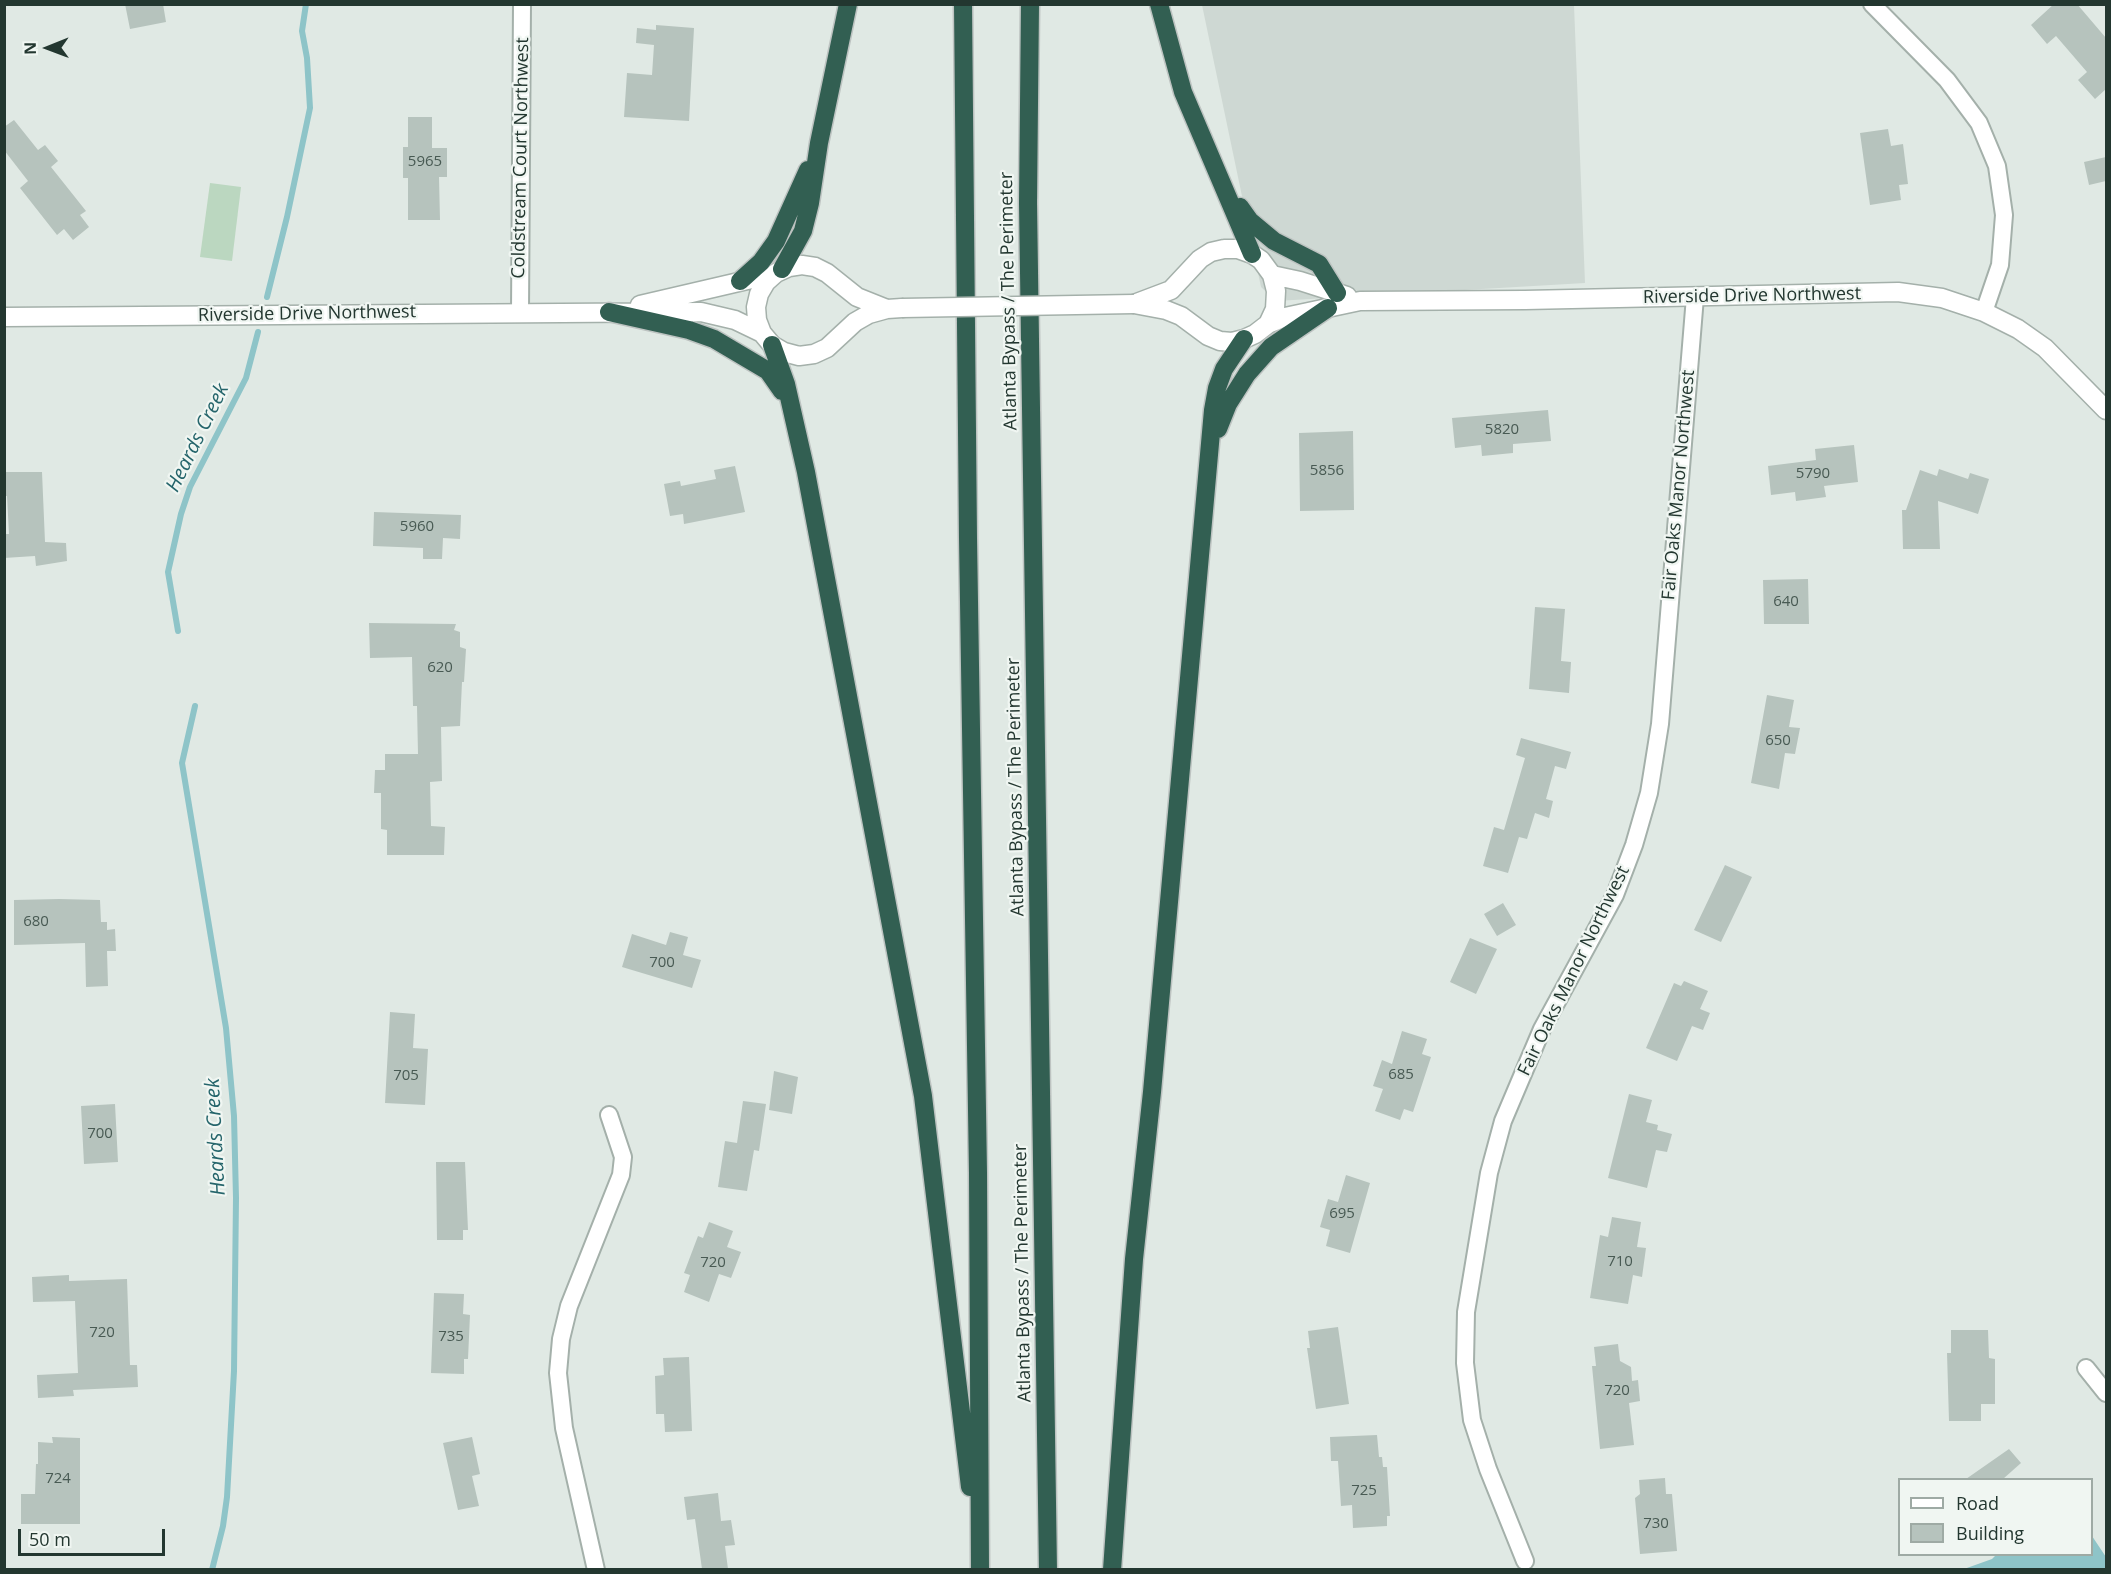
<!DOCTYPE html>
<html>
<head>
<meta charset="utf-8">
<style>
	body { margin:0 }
	#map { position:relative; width:2111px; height:1574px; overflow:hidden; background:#e0e9e4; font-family:"Open Sans",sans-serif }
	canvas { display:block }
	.frame { position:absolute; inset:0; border:6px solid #233730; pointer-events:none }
	.legend { position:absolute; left:1898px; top:1478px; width:195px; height:78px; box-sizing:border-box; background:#f0f6f2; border:2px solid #9eaaa4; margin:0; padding:8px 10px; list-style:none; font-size:18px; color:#233730 }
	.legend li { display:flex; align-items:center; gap:12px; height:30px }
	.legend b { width:30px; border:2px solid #9eaaa4 }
	.north { position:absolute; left:18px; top:18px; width:60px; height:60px; -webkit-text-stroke:4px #f0f6f2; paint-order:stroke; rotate:269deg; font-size:16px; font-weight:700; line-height:24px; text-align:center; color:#233730 }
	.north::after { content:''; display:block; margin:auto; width:21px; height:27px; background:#233730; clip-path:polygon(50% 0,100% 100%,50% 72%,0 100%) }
	.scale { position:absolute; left:18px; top:1529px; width:147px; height:27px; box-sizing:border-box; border:3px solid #233730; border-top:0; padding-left:8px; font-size:18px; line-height:21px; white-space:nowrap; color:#233730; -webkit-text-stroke:4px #f0f6f2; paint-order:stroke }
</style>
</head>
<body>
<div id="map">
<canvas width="2111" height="1574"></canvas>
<div class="frame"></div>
<ul class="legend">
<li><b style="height:8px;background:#fff"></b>Road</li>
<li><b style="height:16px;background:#b6c3bd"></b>Building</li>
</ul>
<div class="north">N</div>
<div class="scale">50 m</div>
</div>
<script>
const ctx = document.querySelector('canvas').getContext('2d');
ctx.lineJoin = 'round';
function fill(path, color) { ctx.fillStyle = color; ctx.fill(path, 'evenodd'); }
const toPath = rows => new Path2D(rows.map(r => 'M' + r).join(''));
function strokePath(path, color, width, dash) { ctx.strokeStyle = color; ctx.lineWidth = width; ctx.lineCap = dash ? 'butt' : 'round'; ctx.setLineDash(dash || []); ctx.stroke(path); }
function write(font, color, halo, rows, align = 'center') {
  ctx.font = font + ' "Open Sans",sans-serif'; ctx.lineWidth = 4.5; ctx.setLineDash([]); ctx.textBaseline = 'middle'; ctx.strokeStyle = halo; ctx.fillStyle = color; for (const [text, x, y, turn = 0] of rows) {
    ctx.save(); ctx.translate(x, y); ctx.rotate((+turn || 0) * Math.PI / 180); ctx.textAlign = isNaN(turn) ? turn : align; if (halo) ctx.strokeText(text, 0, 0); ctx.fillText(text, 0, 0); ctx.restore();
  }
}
const built = toPath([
	[1202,5,1574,5,1585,283,1276,301,1261,287]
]);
const green = toPath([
	[210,183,241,187,232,261,200,257]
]);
const water = toPath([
	[2092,1536,2106,1557,2106,1569,1964,1569,1992,1559,1996,1555,2092,1554]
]);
const stream = toPath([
	[267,297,287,217,310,108,307,58,302,31,306,4],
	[178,631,168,572,181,514,190,487,246,378,258,332],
	[195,706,182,763,226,1028,234,1116,236,1198,234,1371,227,1497,223,1526,212,1570]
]);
const building = toPath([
	[125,4,163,4,166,22,130,29],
	[2054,4,2077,4,2106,38,2106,89,2095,99,2078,80,2087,72,2056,36,2047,44,2031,25],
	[656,25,694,28,689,121,624,117,627,73,652,75,654,45,636,43,637,28,656,30],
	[408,117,432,117,432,148,447,148,447,177,439,177,440,220,408,220,408,178,403,178,403,147,408,147],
	[14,120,38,150,45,145,58,161,51,167,86,211,80,215,89,227,73,240,64,229,57,235,20,188,28,181,4,150,4,127],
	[1888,129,1891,146,1903,144,1908,184,1899,185,1901,200,1870,205,1860,133],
	[2106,157,2106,181,2089,185,2084,162],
	[1548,410,1551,441,1513,444,1513,453,1482,456,1481,445,1455,448,1452,418],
	[1353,431,1354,510,1300,511,1299,433],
	[1854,445,1858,482,1824,486,1826,497,1796,501,1795,492,1771,495,1768,466,1816,460,1815,449],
	[735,466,745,512,684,524,683,514,670,516,664,484,680,481,681,486,716,479,714,470],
	[1939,469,1968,479,1970,473,1989,479,1978,514,1938,501,1940,549,1903,549,1902,510,1906,510,1920,470,1937,476],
	[4,472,42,472,45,542,66,543,67,561,36,566,35,556,4,558,4,534,9,534,7,496,4,496],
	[374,512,461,515,460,539,443,538,442,559,423,559,423,548,373,546],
	[1808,579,1809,624,1764,624,1763,580],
	[1535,607,1565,609,1561,661,1571,662,1569,693,1529,689],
	[369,623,456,624,454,630,460,632,460,647,466,649,464,682,462,682,460,726,441,727,442,781,430,782,431,826,445,827,444,855,387,855,387,830,381,829,381,793,374,793,375,770,385,770,385,754,418,754,417,706,413,706,412,657,370,658],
	[1767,695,1794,700,1789,727,1800,728,1795,754,1785,753,1779,789,1751,783],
	[1521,738,1571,752,1566,769,1555,766,1546,799,1553,801,1549,818,1535,813,1527,839,1519,837,1508,873,1483,866,1494,827,1504,830,1525,758,1516,755],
	[1725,865,1752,877,1721,942,1694,930],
	[59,899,100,900,101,922,107,922,107,930,115,929,116,951,107,951,108,986,86,987,85,943,14,945,14,900],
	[1503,903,1516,925,1497,936,1484,914],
	[670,932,688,937,683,955,701,960,692,988,622,967,632,934,666,945],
	[1470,938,1497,949,1476,994,1450,982],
	[1684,981,1708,991,1700,1009,1710,1013,1703,1030,1692,1026,1677,1061,1646,1048,1674,983,1681,986],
	[390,1012,415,1014,413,1048,428,1049,425,1105,385,1103],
	[1402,1031,1427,1039,1422,1054,1431,1057,1413,1112,1404,1109,1400,1120,1375,1111,1383,1089,1373,1086,1382,1060,1392,1064],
	[774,1071,798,1077,792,1114,769,1110],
	[1629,1094,1652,1100,1646,1122,1658,1125,1657,1130,1672,1134,1667,1152,1656,1150,1647,1188,1608,1178],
	[743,1101,766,1104,759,1151,754,1150,747,1191,718,1187,725,1141,737,1143],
	[115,1104,118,1162,84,1164,81,1106],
	[436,1162,465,1162,468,1230,463,1230,463,1240,437,1240],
	[1346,1175,1370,1183,1350,1253,1326,1246,1330,1230,1320,1227,1328,1199,1338,1202],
	[1612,1217,1641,1222,1637,1247,1646,1248,1642,1277,1633,1275,1628,1304,1590,1298,1600,1235,1608,1237],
	[709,1222,733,1231,727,1247,741,1252,731,1278,719,1274,709,1302,684,1292,690,1275,684,1273,698,1236,703,1238],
	[69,1275,69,1281,127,1279,130,1365,137,1365,138,1387,73,1390,74,1396,38,1398,37,1375,78,1373,75,1301,33,1302,32,1277],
	[434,1293,464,1294,463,1314,470,1315,468,1359,464,1359,464,1374,431,1373],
	[1338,1327,1349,1404,1316,1409,1307,1348,1310,1348,1308,1331],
	[1951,1330,1988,1330,1989,1358,1995,1359,1995,1404,1981,1404,1981,1421,1949,1421,1947,1353,1951,1353],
	[1618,1344,1620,1361,1631,1367,1632,1381,1638,1380,1640,1401,1629,1403,1634,1445,1600,1449,1592,1366,1596,1366,1594,1347],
	[689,1357,692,1431,665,1432,664,1414,656,1414,655,1376,664,1375,663,1358],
	[1377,1435,1379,1457,1382,1457,1383,1467,1387,1467,1390,1516,1387,1516,1387,1526,1353,1528,1352,1505,1341,1506,1338,1461,1331,1461,1330,1437],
	[52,1437,80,1438,80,1524,21,1524,21,1494,35,1494,36,1464,38,1464,38,1442,53,1443],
	[472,1437,480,1474,472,1476,479,1506,458,1510,443,1443],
	[2009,1449,2021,1463,2003,1479,1966,1479],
	[1665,1478,1666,1494,1672,1494,1677,1551,1640,1554,1635,1498,1640,1494,1639,1480],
	[718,1493,721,1521,731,1520,735,1545,725,1546,728,1569,702,1569,695,1519,687,1520,684,1497]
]);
const minor = toPath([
	[1872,4,1947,80,1979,123,1997,166,2004,215,2000,265,1984,312],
	[520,312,522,4],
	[2086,1368,2106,1393],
	[1525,1561,1488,1469,1472,1420,1465,1363,1466,1312,1489,1173,1503,1121,1542,1029,1615,895,1634,845,1649,793,1660,724,1695,297],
	[596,1570,564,1428,558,1373,561,1339,569,1306,621,1175,623,1157,609,1115]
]);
const tertiary = toPath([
	[1224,249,1238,249,1252,254,1261,260,1272,275,1276,291,1275,309,1268,324,1255,334,1244,339,1232,342,1220,341,1208,336,1181,316,1166,310,1134,304,1171,290,1200,259,1211,252,1224,249],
	[1272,275,1300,281,1347,296],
	[640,305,756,278],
	[887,309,857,297,827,273,815,267,802,265,789,267,776,273,766,282,759,294,756,307,757,320,762,333,772,345,784,352,799,356,814,354,827,348,855,322,869,314,887,309,902,308],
	[4,317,701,312,735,320,762,333],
	[1268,324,1285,317,1360,301,1525,300,1898,292,1942,298,1984,312,2018,329,2045,348,2106,410]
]);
const motorway = toPath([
	[963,4,968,538,978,1173,980,1570],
	[1030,4,1028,203,1048,1570],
	[1159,4,1183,92,1252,254],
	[1240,207,1250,221,1274,241,1319,264,1337,293],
	[782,269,803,231,810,203,819,143,848,4],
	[740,281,761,262,776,241,808,170],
	[609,312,689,330,714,339,768,371,782,391],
	[772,345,786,384,806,472,923,1096,970,1487],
	[1218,429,1228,404,1247,374,1271,347,1328,308],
	[1112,1570,1134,1259,1152,1092,1213,410,1217,388,1224,369,1244,339]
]);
const tertiaryBridge = toPath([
	[902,308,1134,304]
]);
const numberNames = [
	["5965",425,162],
	["5820",1502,430],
	["5856",1327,471],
	["5790",1813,474],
	["5960",417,527],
	["640",1786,602],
	["620",440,668],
	["650",1778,741],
	["680",36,922],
	["700",662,963],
	["685",1401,1075],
	["705",406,1076],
	["700",100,1134],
	["695",1342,1214],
	["710",1620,1262],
	["720",713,1263],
	["720",102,1333],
	["735",451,1337],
	["720",1617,1391],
	["724",58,1479],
	["725",1364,1491],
	["730",1656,1524]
];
const streetNames = [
	["Coldstream Court Northwest",521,158,-89],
	["Riverside Drive Northwest",1752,296,-1],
	["Atlanta Bypass / The Perimeter",1009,301,-91],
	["Riverside Drive Northwest",307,314,-1],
	["Fair Oaks Manor Northwest",1679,485,-85],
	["Atlanta Bypass / The Perimeter",1016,787,-91],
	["Fair Oaks Manor Northwest",1574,971,-64],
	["Atlanta Bypass / The Perimeter",1023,1273,-91]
];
const waterNames = [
	["Heards Creek",198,438,-64],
	["Heards Creek",216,1137,-93]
];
fill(built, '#ced8d3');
fill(green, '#bbd7c0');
fill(water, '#8ec4c8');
strokePath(stream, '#8ec4c8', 6);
fill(building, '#b6c3bd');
strokePath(minor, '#a4b0aa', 20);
strokePath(tertiary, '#a4b0aa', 21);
strokePath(motorway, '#bdc3c1', 21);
strokePath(minor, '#fff', 16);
strokePath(tertiary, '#fff', 18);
strokePath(motorway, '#325f52', 18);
strokePath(tertiaryBridge, '#a4b0aa', 21, []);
strokePath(tertiaryBridge, '#fff', 18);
write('15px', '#485a53', null, numberNames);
write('18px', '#233730', '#f0f6f2', streetNames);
write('italic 20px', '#25656b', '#f0f6f2', waterNames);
</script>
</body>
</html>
